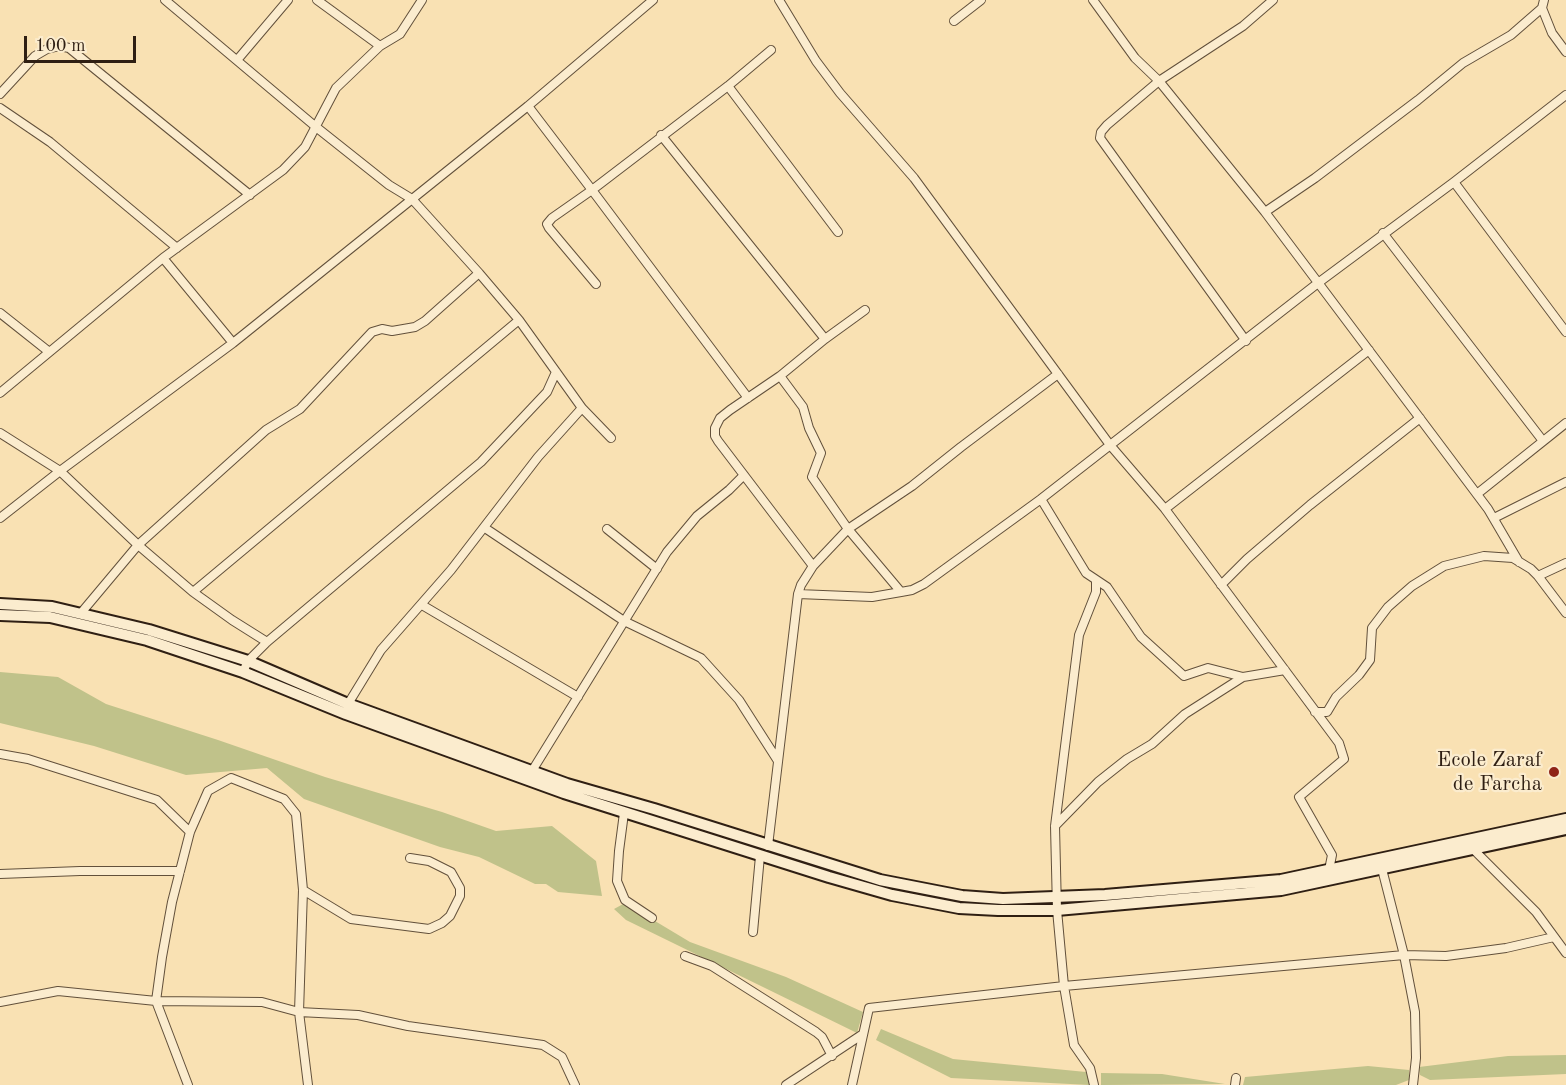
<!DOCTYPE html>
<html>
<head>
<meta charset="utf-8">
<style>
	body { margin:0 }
	#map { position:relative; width:1566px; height:1085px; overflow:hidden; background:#f9e1b3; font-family:"Old Standard TT",serif }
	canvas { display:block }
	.scale { position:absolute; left:24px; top:36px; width:112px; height:27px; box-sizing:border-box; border:3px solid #2f1f13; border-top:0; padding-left:8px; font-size:18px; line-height:21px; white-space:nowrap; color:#2f1f13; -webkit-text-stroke:4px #fbecce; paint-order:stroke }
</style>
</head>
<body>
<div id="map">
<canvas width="1566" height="1085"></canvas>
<div class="scale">100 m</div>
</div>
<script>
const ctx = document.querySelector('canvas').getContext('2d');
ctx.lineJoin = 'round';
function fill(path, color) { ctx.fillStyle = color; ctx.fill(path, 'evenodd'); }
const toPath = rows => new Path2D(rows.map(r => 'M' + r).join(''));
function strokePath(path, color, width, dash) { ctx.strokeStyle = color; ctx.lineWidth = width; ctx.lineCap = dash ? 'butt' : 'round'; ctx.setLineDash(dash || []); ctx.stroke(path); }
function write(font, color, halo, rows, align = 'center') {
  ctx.font = font + ' "Old Standard TT",serif'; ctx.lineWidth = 4.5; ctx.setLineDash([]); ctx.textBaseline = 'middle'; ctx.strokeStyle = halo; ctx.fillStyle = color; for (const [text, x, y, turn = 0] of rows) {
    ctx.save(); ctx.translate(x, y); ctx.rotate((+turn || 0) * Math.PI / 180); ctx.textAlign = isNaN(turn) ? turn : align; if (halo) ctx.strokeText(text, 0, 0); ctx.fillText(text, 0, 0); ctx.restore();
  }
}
const green = toPath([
	[0,672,58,677,106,704,218,740,325,777,442,812,496,831,552,826,596,861,602,896,558,892,546,884,535,884,479,857,440,847,304,799,267,768,186,775,94,746,0,723],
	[625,903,690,942,786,977,863,1012,857,1033,626,920,614,909],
	[881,1029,953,1059,1086,1072,1090,1085,951,1078,876,1040],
	[1566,1055,1566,1074,1430,1080,1420,1075,1419,1067,1508,1056],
	[1368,1066,1409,1070,1409,1080,1396,1085,1243,1085,1245,1077],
	[1101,1073,1162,1074,1225,1084,1101,1085]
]);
const street = toPath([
	[165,0,316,127,389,185,412,199,479,273,519,320,582,408,611,438],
	[317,0,380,46],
	[779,0,816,61,840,93,914,178,1110,445,1165,509,1339,743,1344,759,1299,797,1332,855,1329,870],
	[1093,0,1135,58,1159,81,1265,212,1488,509,1519,562],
	[1542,8,1552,33,1566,52],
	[954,21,981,0],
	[238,59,288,0],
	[728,86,838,232],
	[0,94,35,56,47,49,60,46,69,48,250,195],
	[528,106,592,190,728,86,771,50],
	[0,108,50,142,177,248],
	[661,135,825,339],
	[1454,182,1566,332],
	[1265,212,1315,178,1418,100,1463,63,1511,35,1542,8,1544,0],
	[1383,233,1543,441],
	[163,258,233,343],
	[596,284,549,228,547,224,552,218,592,190,748,398],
	[0,313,48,351],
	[1246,341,1100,138,1101,132,1107,125,1159,81,1243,26,1273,0],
	[780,376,803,407,809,428,821,453,812,477,848,529,912,486,961,447,1058,374],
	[0,393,163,258,283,170,305,147,336,88,380,46,400,34,422,0],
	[0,433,60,471,138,545,193,592,232,620,267,642],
	[1477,494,1566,423],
	[1041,499,1086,573,1107,587,1141,637,1184,676,1208,668,1243,677],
	[1165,509,1369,350],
	[0,518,60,471,233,343,528,106,653,0],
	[1494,518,1566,482],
	[485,528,624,621,701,658,739,700,778,761],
	[607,529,657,569],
	[813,566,718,441,715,436,715,428,720,418,730,410,780,376,825,339,865,310],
	[1538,576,1566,563],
	[1221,585,1247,559,1310,505,1420,418],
	[193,592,519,320],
	[798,594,872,597,901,592],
	[422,605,578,697],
	[81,613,138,545,266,430,300,409,372,332,382,329,392,331,415,327,425,321,479,273],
	[243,672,248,661,267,642,481,462,547,392,556,372],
	[348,704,381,650,451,570,538,457,582,408],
	[1315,712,1327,712,1336,697,1359,675,1370,660,1372,628,1388,607,1412,586,1444,566,1484,556,1513,558,1531,569,1538,576,1566,613],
	[0,754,28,759,157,800,190,832],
	[532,771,667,552,697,516,729,490,744,475],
	[624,813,619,851,617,881,625,900,652,918],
	[1055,826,1098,782,1127,759,1152,744,1185,714,1243,677,1285,670],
	[768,846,798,594,801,585,813,566,848,529,901,592,912,590,924,584,1041,499,1318,283,1454,182,1566,95],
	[1473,849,1536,912,1566,953],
	[1382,869,1404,955,1446,956,1506,948,1554,937],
	[0,874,80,871,180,871],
	[303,890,351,919,429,929,442,923,450,916,460,896,460,888,451,872,429,861,410,858],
	[753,932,760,856],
	[685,956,712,966,816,1032,822,1037,832,1056],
	[0,1002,58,991,156,1001,262,1002,299,1012,358,1015,408,1026,543,1045,562,1057,575,1085],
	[188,1085,156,1001,162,957,172,902,190,832,208,791,231,778,284,799,296,814,303,890,299,1012,308,1085],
	[786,1085,863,1034],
	[852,1085,869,1008,1064,986,1404,955,1415,1012,1416,1058,1413,1085],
	[1094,1085,1090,1068,1074,1045,1064,986,1057,910,1055,826,1079,635,1096,592,1096,581],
	[1235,1085,1236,1078]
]);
const secondary = toPath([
	[0,604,52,607,149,630,248,661,348,704,567,784,654,809,880,880,962,896,1003,899,1105,895,1281,880,1566,819],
	[0,615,50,617,147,640,243,672,346,714,564,793,829,877,892,895,959,908,998,910,1057,910,1281,890,1566,829]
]);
const markers = [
	[1554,772,6,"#8f2418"]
];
const poiNames = [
	["Ecole Zaraf",1542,760],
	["de Farcha",1542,784]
];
fill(green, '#c0c28a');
strokePath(street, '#62503b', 10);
strokePath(secondary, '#2f1f13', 14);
strokePath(street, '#fbecce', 8);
strokePath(secondary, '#fbecce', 10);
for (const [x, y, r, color] of markers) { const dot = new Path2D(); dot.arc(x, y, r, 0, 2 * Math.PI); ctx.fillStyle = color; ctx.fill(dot); strokePath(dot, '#fbecce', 2); }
write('21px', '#2f1f13', '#fbecce', poiNames, 'right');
</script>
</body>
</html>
